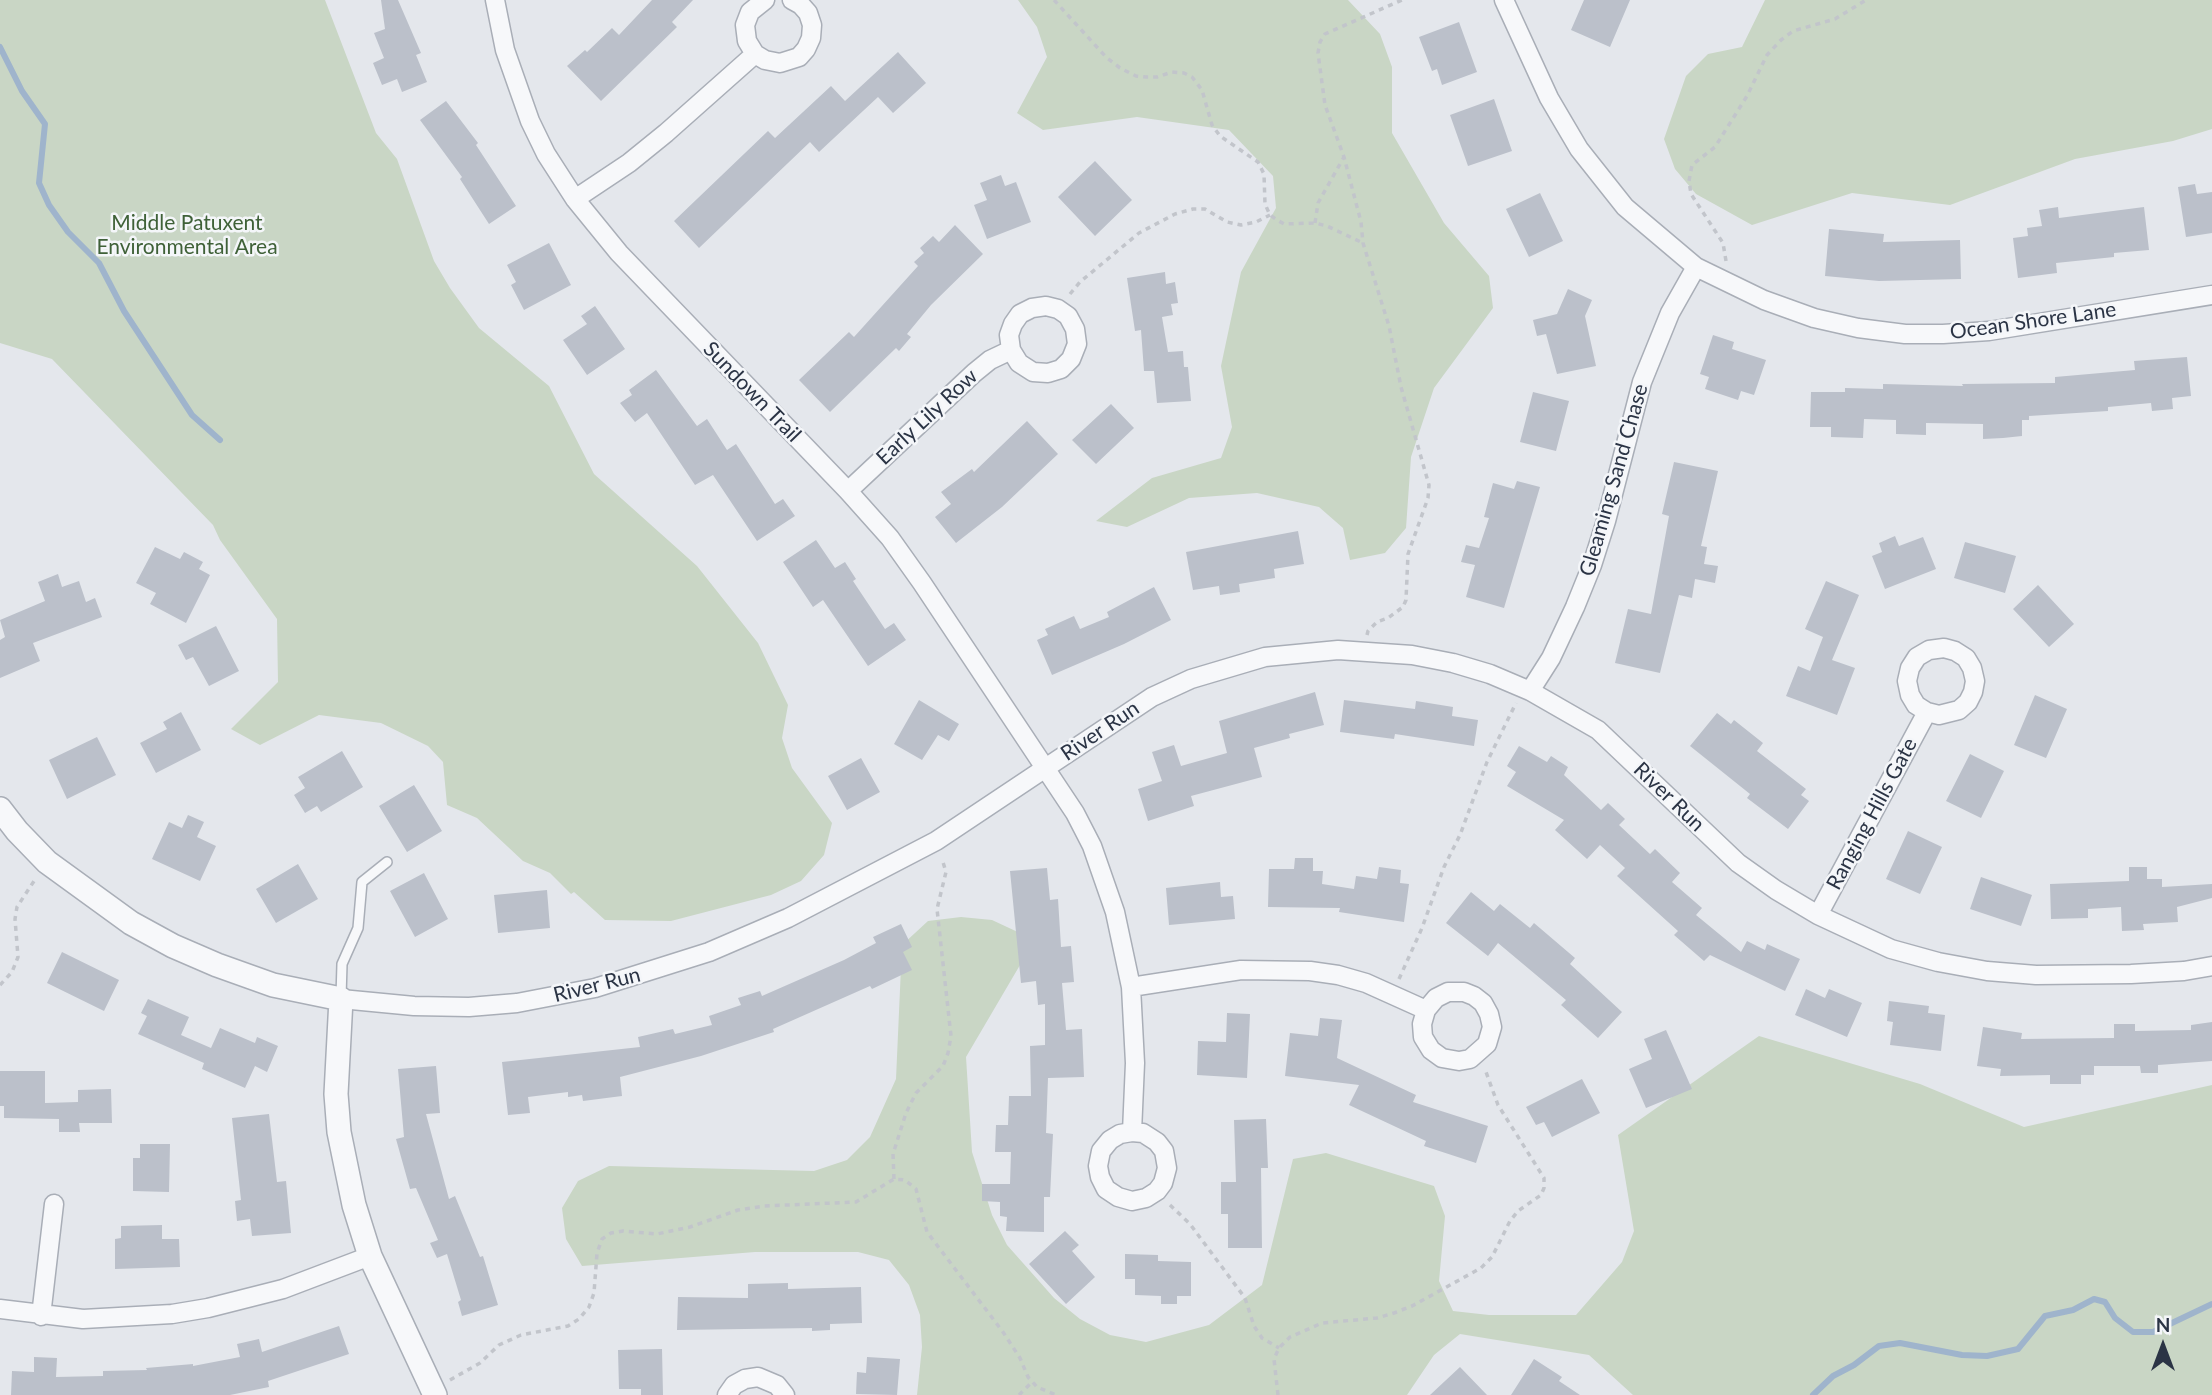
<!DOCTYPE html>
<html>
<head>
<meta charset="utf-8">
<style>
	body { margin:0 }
	#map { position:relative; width:2212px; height:1395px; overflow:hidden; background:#e4e7ec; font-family:Lato,sans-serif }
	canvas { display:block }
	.north { position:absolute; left:2128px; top:1311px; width:70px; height:70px; -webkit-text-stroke:5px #f4f6f9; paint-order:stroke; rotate:0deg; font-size:19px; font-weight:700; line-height:28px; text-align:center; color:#2b3445 }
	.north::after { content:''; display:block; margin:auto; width:24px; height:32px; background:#2b3445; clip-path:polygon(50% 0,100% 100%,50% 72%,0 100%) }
</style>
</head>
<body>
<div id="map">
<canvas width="2212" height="1395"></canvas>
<div class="north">N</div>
</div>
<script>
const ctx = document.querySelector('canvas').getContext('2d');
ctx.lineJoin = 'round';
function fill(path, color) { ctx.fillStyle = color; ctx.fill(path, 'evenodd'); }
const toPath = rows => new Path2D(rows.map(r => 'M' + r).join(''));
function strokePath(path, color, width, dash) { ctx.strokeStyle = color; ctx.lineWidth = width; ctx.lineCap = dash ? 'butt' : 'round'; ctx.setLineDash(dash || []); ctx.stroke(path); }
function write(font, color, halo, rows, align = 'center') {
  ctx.font = font + ' Lato,sans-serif'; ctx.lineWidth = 5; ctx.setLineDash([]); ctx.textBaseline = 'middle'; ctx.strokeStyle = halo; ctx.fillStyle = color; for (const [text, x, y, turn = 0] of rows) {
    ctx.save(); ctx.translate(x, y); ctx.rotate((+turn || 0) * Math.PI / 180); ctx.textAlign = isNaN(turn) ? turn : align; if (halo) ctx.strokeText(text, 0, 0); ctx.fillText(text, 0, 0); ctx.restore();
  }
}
const green = toPath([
	[0,0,325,0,376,133,397,159,434,261,450,288,479,328,549,386,594,474,697,566,758,643,788,705,782,738,792,768,832,823,824,855,801,881,771,895,671,921,605,920,574,892,571,894,550,873,523,861,477,818,447,805,443,762,428,746,381,723,319,715,260,745,231,729,278,682,277,619,220,540,213,525,52,359,0,343],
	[1018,0,1348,0,1380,34,1392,67,1392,133,1444,223,1489,276,1493,308,1434,388,1411,457,1406,528,1385,553,1350,560,1343,528,1319,507,1257,493,1189,498,1127,527,1096,521,1152,478,1221,458,1232,427,1221,366,1241,272,1276,208,1273,176,1229,130,1137,117,1043,130,1017,113,1047,57,1037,27],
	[1765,0,2212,0,2212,129,2173,141,2075,159,1950,205,1852,193,1752,225,1696,194,1675,169,1664,139,1686,76,1708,54,1742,47],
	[961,917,992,920,1022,934,1020,965,966,1057,972,1152,992,1215,1007,1245,1054,1298,1080,1319,1110,1335,1146,1342,1209,1325,1262,1285,1293,1159,1326,1153,1434,1186,1445,1216,1439,1281,1453,1311,1489,1315,1576,1315,1622,1262,1634,1231,1618,1135,1759,1036,1920,1084,2024,1127,2212,1085,2212,1395,1633,1395,1589,1355,1460,1334,1434,1355,1407,1395,917,1395,922,1347,920,1315,909,1285,889,1260,858,1252,755,1252,582,1266,566,1239,562,1208,578,1181,609,1166,814,1171,847,1160,870,1137,896,1079,902,945,928,921]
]);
const stream = toPath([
	[0,47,22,91,45,124,39,183,49,205,68,232,99,263,124,311,192,415,220,440],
	[1813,1395,1833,1376,1854,1365,1879,1346,1900,1343,1962,1355,1987,1356,2018,1349,2045,1316,2073,1310,2094,1299,2105,1302,2115,1318,2133,1332,2153,1332,2212,1304]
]);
const building = toPath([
	[381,0,398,0,421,53,416,55,427,82,402,92,397,79,382,85,373,63,384,58,374,33,385,29],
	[652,0,693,0,672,22,677,27,601,101,567,66,585,50,587,52,612,28,619,35],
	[1584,0,1630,0,1610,47,1571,30],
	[1459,22,1477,72,1442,85,1437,69,1432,71,1419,37],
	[898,52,926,83,893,113,878,97,819,152,810,142,699,248,674,221,768,131,775,138,831,86,845,101],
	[1494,99,1512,151,1468,166,1450,115],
	[446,101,478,143,476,145,516,206,489,224,460,179,462,177,420,120],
	[1095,161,1132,200,1095,236,1058,197],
	[1001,175,1005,186,1016,182,1031,222,987,239,974,205,987,200,980,183],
	[2195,184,2197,194,2212,192,2212,233,2186,237,2178,187],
	[1540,193,1563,241,1529,257,1506,209],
	[2058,207,2059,218,2144,207,2149,250,2114,253,2114,257,2056,263,2057,273,2018,278,2013,238,2028,236,2027,228,2042,226,2039,210],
	[955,225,983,254,931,305,907,334,911,337,899,351,896,348,830,412,799,380,849,332,854,337,918,266,914,262,924,253,920,248,933,236,939,242],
	[1829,229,1884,234,1883,242,1960,240,1961,279,1879,281,1825,276],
	[549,243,571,285,524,310,511,285,516,282,507,265],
	[1165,272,1166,284,1175,282,1178,303,1171,304,1173,315,1162,317,1168,352,1183,351,1184,367,1188,367,1191,401,1157,403,1154,371,1144,371,1141,330,1135,331,1127,278],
	[1568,289,1592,300,1585,316,1596,366,1557,374,1546,334,1537,336,1533,320,1557,314],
	[595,306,625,349,587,375,563,340,587,324,581,316],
	[1713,335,1734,342,1732,349,1766,360,1754,395,1741,391,1738,400,1705,389,1709,377,1700,374],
	[2187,357,2191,396,2172,398,2173,409,2152,411,2151,403,2108,407,2108,411,2029,416,2029,420,2022,420,2022,436,2003,438,1983,439,1983,424,1926,423,1926,435,1896,434,1896,420,1864,419,1863,438,1831,437,1831,427,1810,427,1811,392,1845,392,1845,388,1883,389,1883,384,1963,386,1962,384,2055,383,2055,377,2135,370,2134,361],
	[656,370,697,426,707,419,727,450,736,444,775,504,783,499,795,516,757,541,713,475,695,485,647,413,635,422,620,403,632,395,629,390],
	[1533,392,1569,401,1556,451,1520,442],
	[1111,404,1134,428,1096,464,1072,440],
	[1027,421,1058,454,1002,507,956,543,935,517,951,504,941,492,972,469,974,472],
	[1674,462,1718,471,1701,546,1707,547,1704,564,1718,566,1715,583,1695,579,1692,598,1679,595,1660,673,1615,663,1628,609,1651,614,1669,516,1662,514],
	[1517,481,1540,487,1504,608,1466,597,1475,565,1461,562,1466,545,1479,548,1489,518,1484,517,1493,483,1514,489],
	[1298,531,1304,564,1274,569,1275,578,1239,584,1240,592,1220,595,1219,586,1193,590,1186,552],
	[1895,536,1899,546,1923,537,1936,569,1885,589,1872,556,1882,552,1879,543],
	[816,540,835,568,845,562,856,579,853,581,885,629,894,623,906,640,868,666,823,600,813,607,783,562],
	[1965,542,2016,556,2005,593,1954,578],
	[155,547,180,559,184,552,203,562,199,569,210,575,186,623,150,604,156,593,136,583],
	[58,574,62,587,79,581,86,602,95,598,102,617,33,643,40,661,0,678,0,640,5,637,0,620,45,601,38,582],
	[1826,581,1859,595,1832,660,1855,668,1837,715,1786,696,1798,666,1810,671,1823,637,1805,629],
	[2038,585,2074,624,2049,647,2013,609],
	[1154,587,1171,620,1124,644,1052,675,1037,640,1048,635,1045,629,1074,616,1080,629,1109,617,1107,612],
	[216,626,239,671,209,686,193,657,186,660,178,645],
	[1315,692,1324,725,1289,734,1290,738,1254,748,1262,777,1191,796,1194,806,1148,821,1138,789,1162,781,1152,752,1174,745,1181,766,1227,753,1219,721],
	[2035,695,2067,709,2046,758,2014,745],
	[919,700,959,724,949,741,938,735,922,760,894,744],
	[1344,700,1415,709,1416,701,1453,707,1452,716,1478,720,1474,746,1395,734,1394,739,1340,732],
	[181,712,201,750,156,773,140,743,167,729,163,722],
	[1717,713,1731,724,1734,720,1763,743,1757,751,1806,789,1801,795,1809,801,1788,829,1747,798,1750,794,1690,746],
	[97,737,116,775,67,799,49,760],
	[1519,746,1547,762,1551,756,1568,767,1564,775,1601,810,1608,803,1625,819,1619,825,1650,854,1655,849,1680,873,1672,882,1702,908,1696,915,1741,952,1747,941,1765,950,1767,944,1800,959,1785,991,1710,955,1704,961,1674,935,1678,931,1617,876,1625,868,1600,845,1587,859,1555,830,1564,820,1507,786,1516,772,1507,766],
	[342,751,363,787,321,812,317,806,305,813,294,795,305,788,298,777],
	[1970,754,2004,771,1981,818,1946,801],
	[861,758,880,792,847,810,828,776],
	[414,785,442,831,407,852,379,806],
	[188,815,204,822,197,837,216,846,200,881,152,859,169,822,182,828],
	[1908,831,1942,847,1920,894,1886,879],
	[1295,858,1313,858,1313,871,1323,871,1322,884,1354,889,1356,876,1377,879,1379,867,1401,870,1400,883,1409,884,1404,922,1339,912,1340,908,1268,907,1269,869,1294,869],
	[298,864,318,899,276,923,256,889],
	[2129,867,2147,867,2147,879,2162,879,2162,887,2212,884,2212,898,2177,907,2178,922,2143,924,2144,930,2122,931,2121,907,2088,909,2088,918,2051,919,2050,884,2129,881],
	[1047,868,1050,900,1058,899,1061,947,1071,946,1074,982,1062,983,1066,1030,1082,1029,1084,1077,1048,1078,1046,1133,1053,1134,1050,1197,1044,1197,1044,1232,1006,1231,1007,1217,1000,1216,1000,1202,982,1201,982,1184,1010,1184,1011,1152,995,1152,996,1125,1008,1125,1009,1096,1031,1096,1030,1046,1045,1045,1045,1004,1038,1005,1036,981,1021,983,1010,871],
	[424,873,448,919,415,937,390,891],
	[1981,877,2032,895,2021,926,1970,909],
	[1220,882,1221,897,1233,896,1235,919,1169,925,1166,888],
	[547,890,550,928,498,933,494,895],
	[1471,892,1494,911,1500,904,1530,928,1534,923,1575,958,1570,964,1622,1012,1598,1038,1561,1005,1566,1000,1498,943,1488,956,1446,923],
	[901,924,912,947,903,952,912,970,872,989,870,986,773,1029,774,1032,701,1056,620,1077,622,1096,583,1101,582,1095,568,1097,568,1092,528,1097,530,1113,508,1115,502,1062,640,1047,638,1037,673,1029,675,1034,712,1025,709,1016,741,1005,738,998,760,991,762,996,844,960,876,943,873,937],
	[62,952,119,980,104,1011,47,983],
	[1806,989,1825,998,1829,989,1862,1003,1847,1037,1795,1015],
	[148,999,189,1017,181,1035,211,1048,220,1028,255,1043,257,1037,278,1046,267,1072,255,1066,245,1088,202,1069,204,1063,138,1034,147,1016,141,1013],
	[1889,1001,1929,1006,1928,1013,1945,1015,1941,1051,1890,1045,1893,1022,1887,1021],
	[1227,1013,1250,1014,1247,1078,1197,1075,1198,1041,1226,1042],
	[1320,1018,1342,1020,1337,1058,1416,1095,1413,1102,1488,1126,1476,1163,1424,1146,1426,1141,1349,1105,1359,1085,1285,1076,1290,1033,1318,1036],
	[2212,1022,2212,1061,2158,1065,2158,1073,2141,1073,2140,1066,2094,1066,2094,1075,2081,1075,2081,1084,2050,1084,2050,1075,2000,1076,2001,1069,1977,1066,1983,1027,2022,1033,2021,1039,2114,1038,2114,1024,2135,1024,2135,1031,2191,1030,2191,1025],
	[1666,1030,1692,1089,1646,1108,1629,1069,1652,1059,1644,1039],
	[436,1066,440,1113,426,1114,449,1199,455,1196,480,1257,483,1256,498,1305,462,1316,458,1302,461,1300,447,1254,437,1258,430,1243,438,1240,416,1188,410,1189,396,1139,404,1137,398,1069],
	[0,1071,45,1071,45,1103,78,1102,78,1090,111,1089,112,1123,79,1123,80,1132,59,1132,59,1119,4,1118,4,1106,0,1106],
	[1582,1079,1600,1113,1552,1137,1544,1122,1536,1125,1526,1107],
	[269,1114,277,1182,286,1181,291,1233,252,1236,250,1219,237,1221,235,1201,241,1200,232,1118],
	[1266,1119,1268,1168,1261,1168,1262,1248,1228,1248,1228,1214,1221,1214,1221,1182,1236,1182,1234,1120],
	[140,1144,170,1144,169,1192,133,1191,133,1158,140,1158],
	[162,1225,162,1239,179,1239,180,1267,115,1269,115,1239,121,1238,121,1226],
	[1065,1231,1079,1245,1072,1251,1095,1277,1066,1304,1029,1264],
	[1125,1254,1158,1255,1158,1261,1191,1262,1191,1296,1177,1296,1177,1304,1161,1304,1161,1296,1135,1295,1135,1279,1125,1279],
	[788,1283,788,1289,861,1287,862,1323,830,1324,830,1330,812,1331,812,1328,677,1330,678,1297,748,1298,748,1284],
	[339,1326,349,1354,268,1381,269,1387,230,1395,11,1395,12,1371,34,1372,34,1357,57,1358,56,1377,103,1376,103,1371,147,1370,146,1368,193,1364,193,1366,240,1357,237,1344,259,1339,262,1352],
	[662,1349,663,1395,641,1395,641,1389,619,1389,618,1350],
	[867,1357,900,1359,897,1395,856,1394,857,1372,866,1373],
	[1534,1359,1562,1377,1559,1381,1580,1395,1511,1395],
	[1460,1367,1487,1395,1430,1395]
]);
const path = toPath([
	[1054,0,1106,57,1120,68,1136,76,1147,77,1157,77,1172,72,1184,73,1192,77,1202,90,1212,125,1220,136,1258,162,1264,174,1265,204,1270,215,1277,220,1284,224,1315,223,1327,226,1363,243],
	[1315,223,1318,203,1344,157],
	[1726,261,1723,243,1691,194,1689,181,1692,165,1715,147,1747,96,1767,55,1781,40,1793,31,1835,19,1866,0],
	[1070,294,1080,282,1139,233,1175,214,1193,209,1205,209,1227,222,1241,225,1256,222,1270,215],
	[1367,635,1368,631,1377,622,1388,618,1403,607,1406,600,1408,554,1428,498,1429,485,1401,387,1389,326,1363,243,1361,222,1344,157,1325,105,1318,53,1320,42,1325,34,1402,0],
	[1399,979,1422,928,1444,867,1460,835,1487,762,1516,703],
	[0,985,12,972,18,957,15,919,17,907,36,878],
	[894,1179,893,1154,906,1113,916,1093,943,1066,948,1053,951,1036,937,909,946,872,942,859],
	[1170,1205,1190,1224,1245,1298,1254,1326,1262,1338,1279,1348],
	[450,1380,480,1363,499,1345,521,1335,568,1326,579,1319,589,1307,594,1293,597,1253,602,1239,611,1233,623,1231,657,1234,690,1227,738,1210,764,1206,856,1202,894,1179,905,1180,916,1189,927,1232,1003,1332,1020,1358,1028,1377,1037,1387,1056,1395],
	[1019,1395,1032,1382],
	[1278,1395,1274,1359,1279,1348,1290,1337,1322,1323,1377,1318,1394,1313,1412,1306,1481,1268,1492,1257,1510,1221,1518,1211,1541,1195,1544,1188,1544,1178,1498,1105,1486,1072]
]);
const service = toPath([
	[341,997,342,964,358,928,362,882,387,862]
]);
const minor = toPath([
	[495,0,505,50,530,121,546,154,575,199,619,253,848,491,890,538,922,583,1075,813,1092,846,1115,912,1131,987,1135,1063,1132,1132,1143,1133,1157,1142,1164,1151,1167,1168,1163,1183,1157,1191,1146,1198,1132,1201,1118,1197,1106,1189,1100,1177,1098,1166,1101,1151,1110,1140,1120,1134,1132,1132],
	[765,0,750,12,745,25,747,41,755,54,765,60,780,63,799,57,806,49,811,38,812,25,808,13,801,5,792,0],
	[1504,0,1549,98,1579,149,1625,207,1696,267,1764,300,1814,318,1858,328,1905,334,1943,334,1989,331,2212,295],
	[575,199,629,163,666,133,755,54],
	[848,491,974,373,990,360,1011,350,1009,335,1013,324,1020,314,1032,308,1046,306,1058,309,1068,316,1075,329,1077,344,1071,359,1061,369,1048,373,1033,372,1019,363,1011,350],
	[1530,691,1551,658,1575,607,1592,565,1606,521,1642,382,1670,313,1696,267],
	[1818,915,1927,712,1939,715,1959,710,1968,702,1973,692,1975,681,1972,668,1966,658,1955,651,1944,648,1929,650,1917,657,1910,668,1907,681,1910,695,1916,705,1927,712],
	[1131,987,1241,970,1310,971,1338,975,1366,983,1426,1010,1422,1024,1423,1037,1431,1050,1442,1058,1459,1061,1470,1059,1487,1044,1492,1027,1489,1014,1483,1003,1474,996,1464,992,1448,992,1436,998,1426,1010],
	[341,999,414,1006,469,1007,517,1003,595,988,709,952,788,918,936,841,1152,697,1191,679,1265,657,1338,650,1412,655,1453,663,1490,674,1530,691,1598,730,1738,863,1776,890,1818,915,1891,949,1938,962,1987,971,2036,975,2131,974,2184,971,2212,966],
	[0,1309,83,1319,172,1314,208,1308,283,1289,370,1256],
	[41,1316,54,1204],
	[727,1395,734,1385,745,1379,758,1377,777,1385,785,1395]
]);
const tertiary = toPath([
	[0,809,17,831,47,862,131,923,173,946,217,965,273,985,341,999,336,1094,339,1132,354,1205,370,1256,435,1395]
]);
const parkNames = [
	["Middle Patuxent",187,223],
	["Environmental Area",187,247]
];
const streetNames = [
	["Ocean Shore Lane",2033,321,-8],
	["Sundown Trail",752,392,46],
	["Early Lily Row",927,417,-43],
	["Gleaming Sand Chase",1614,480,-74],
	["River Run",1100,731,-34],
	["River Run",1669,797,44],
	["Ranging Hills Gate",1872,814,-62],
	["River Run",597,985,-14]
];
fill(green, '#c9d6c5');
strokePath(stream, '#9fb4cc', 6);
fill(building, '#bbc0ca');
strokePath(service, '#a9aeb7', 12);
strokePath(minor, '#a9aeb7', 21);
strokePath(tertiary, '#a9aeb7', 26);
strokePath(path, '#c2c5cb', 3.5, [5, 5]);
strokePath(service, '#f7f8fa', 9);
strokePath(minor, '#f7f8fa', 18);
strokePath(tertiary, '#f7f8fa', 23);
write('21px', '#3f6138', '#f4f6f9', parkNames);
write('21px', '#2b3445', '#f4f6f9', streetNames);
</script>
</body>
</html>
